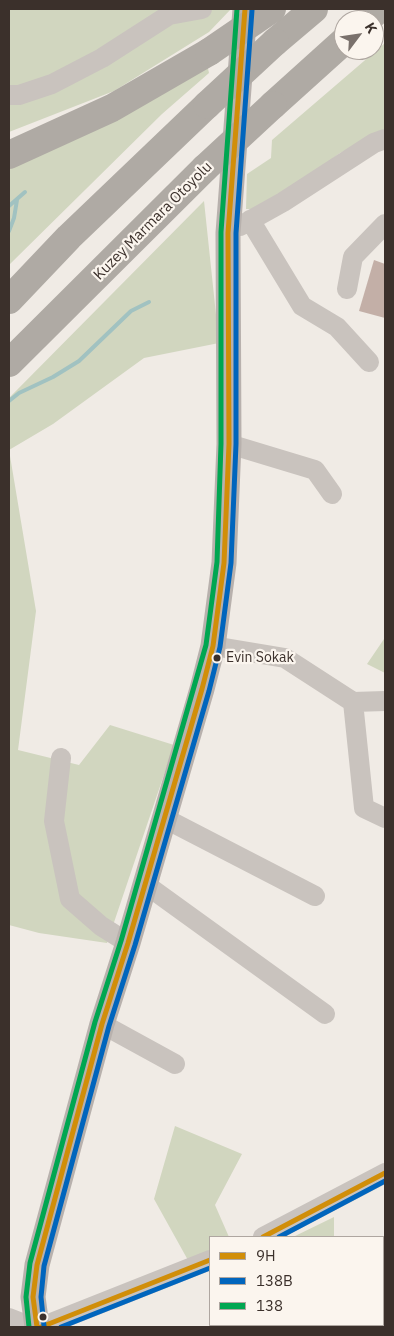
<!DOCTYPE html>
<html>
<head>
<meta charset="utf-8">
<style>
	body { margin:0 }
	#map { position:relative; width:394px; height:1336px; overflow:hidden; background:#f0ebe5; font-family:"IBM Plex Sans",sans-serif }
	canvas { display:block }
	.frame { position:absolute; inset:0; border:10px solid #3b302b; pointer-events:none }
	.legend { position:absolute; left:209px; top:1236px; width:175px; height:90px; box-sizing:border-box; background:#fbf5ee; border:1px solid #aea6a0; margin:0; padding:6px 9px; list-style:none; font-size:15px; color:#3b302b }
	.legend li { display:flex; align-items:center; gap:10px; height:25px }
	.legend b { width:25px; border:1px solid #aea6a0 }
	.north { position:absolute; left:334px; top:10px; width:50px; height:50px; box-sizing:border-box; background:#fbf5ee; border:1px solid #aea6a0; border-radius:50%; rotate:59deg; font-size:14px; font-weight:700; line-height:20px; text-align:center; color:#3b302b }
	.north::after { content:''; display:block; margin:auto; width:18px; height:22px; background:#7a716c; clip-path:polygon(50% 0,100% 100%,50% 72%,0 100%) }
</style>
</head>
<body>
<div id="map">
<canvas width="394" height="1336"></canvas>
<div class="frame"></div>
<ul class="legend">
<li><b style="height:6px;background:#d18e09"></b>9H</li>
<li><b style="height:6px;background:#0065bd"></b>138B</li>
<li><b style="height:6px;background:#00a651"></b>138</li>
</ul>
<div class="north">K</div>
</div>
<script>
const ctx = document.querySelector('canvas').getContext('2d');
ctx.lineJoin = 'round';
function fill(path, color) { ctx.fillStyle = color; ctx.fill(path, 'evenodd'); }
const toPath = rows => new Path2D(rows.map(r => 'M' + r).join(''));
function strokePath(path, color, width, dash) { ctx.strokeStyle = color; ctx.lineWidth = width; ctx.lineCap = dash ? 'butt' : 'round'; ctx.setLineDash(dash || []); ctx.stroke(path); }
function write(font, color, halo, rows, align = 'center') {
  ctx.font = font + ' "IBM Plex Sans",sans-serif'; ctx.lineWidth = 4.5; ctx.setLineDash([]); ctx.textBaseline = 'middle'; ctx.strokeStyle = halo; ctx.fillStyle = color; for (const [text, x, y, turn = 0] of rows) {
    ctx.save(); ctx.translate(x, y); ctx.rotate((+turn || 0) * Math.PI / 180); ctx.textAlign = isNaN(turn) ? turn : align; if (halo) ctx.strokeText(text, 0, 0); ctx.fillText(text, 0, 0); ctx.restore();
  }
}
const green = toPath([
	[9,9,231,9,209,32,114,91,9,132],
	[385,43,385,132,340,153,266,209,246,209,247,174,271,158,272,140],
	[207,64,209,73,162,114,9,265,9,163],
	[204,201,219,343,144,358,53,424,9,450,36,611,18,750,79,765,110,725,174,745,107,943,39,933,9,925,9,398],
	[384,639,385,639,385,673,367,664],
	[175,1126,242,1154,215,1205,229,1237,210,1237,210,1252,189,1262,154,1199],
	[334,1217,334,1237,293,1237],
	[288,1325,351,1325,357,1327,288,1327]
]);
const stream = toPath([
	[9,206,25,192],
	[9,231,14,218,17,200],
	[9,401,19,393,53,377,79,361,131,311,149,302]
]);
const building = toPath([
	[374,260,385,264,385,318,359,311]
]);
const minor = toPath([
	[9,95,19,95,52,84,102,58,169,15,202,9],
	[250,220,302,306,337,327,369,362],
	[240,226,283,202,374,143,385,139],
	[347,289,353,257,385,224],
	[229,444,315,470,332,494],
	[213,646,285,658,353,702,385,701],
	[353,702,364,808,385,818],
	[61,758,54,821,70,899,101,926,128,943],
	[164,818,315,896],
	[145,884,325,1014],
	[102,1024,175,1064],
	[263,1237,385,1173],
	[9,1318,32,1327],
	[41,1327,210,1260]
]);
const major = toPath([
	[37,1327,33,1297,37,1265,102,1024,128,943,202,689,213,646,224,563,229,444,228,233,245,9]
]);
const highway = toPath([
	[367,20,379,9],
	[275,42,314,9],
	[273,105,344,41],
	[9,155,112,108,209,52],
	[9,300,69,237,207,105],
	[9,363,205,168]
]);
const highwayBridge = toPath([
	[209,52,272,9],
	[207,105,275,42],
	[205,168,273,105]
]);
const bus1 = toPath([
	[263,1237,385,1173],
	[37,1327,33,1297,37,1265,102,1024,128,943,202,689,213,646,224,563,229,444,228,233,245,9],
	[41,1327,210,1260]
]);
const bus2 = toPath([
	[279,1237,385,1181],
	[44,1326,41,1297,44,1266,109,1026,135,945,209,691,220,647,231,563,236,444,236,233,252,10],
	[61,1327,210,1268]
]);
const bus3 = toPath([
	[29,1327,26,1297,30,1263,95,1022,121,941,206,645,217,562,221,444,221,232,237,9]
]);
const markers = [
	[217,658,4.5,"#3b302b"],
	[43,1317,4.5,"#3b302b"]
];
const busNames = [
	["Evin Sokak",226,658]
];
const streetNames = [
	["Kuzey Marmara Otoyolu",153,221,-45]
];
fill(green, '#d1d6bf');
strokePath(stream, '#a1c2c1', 4);
fill(building, '#c3afa7');
strokePath(minor, '#c9c3be', 20);
strokePath(major, '#b8b1ad', 25);
strokePath(highway, '#afaaa4', 28);
strokePath(highwayBridge, '#afaaa4', 28);
strokePath(bus1, '#d18e09', 5);
strokePath(bus2, '#0065bd', 5);
strokePath(bus3, '#00a651', 5);
for (const [x, y, r, color] of markers) { const dot = new Path2D(); dot.arc(x, y, r, 0, 2 * Math.PI); ctx.fillStyle = color; ctx.fill(dot); strokePath(dot, '#fbf5ee', 2); }
write('14px', '#3b302b', '#fbf5ee', busNames, 'left');
write('15px', '#3b302b', '#fbf5ee', streetNames);
</script>
</body>
</html>
